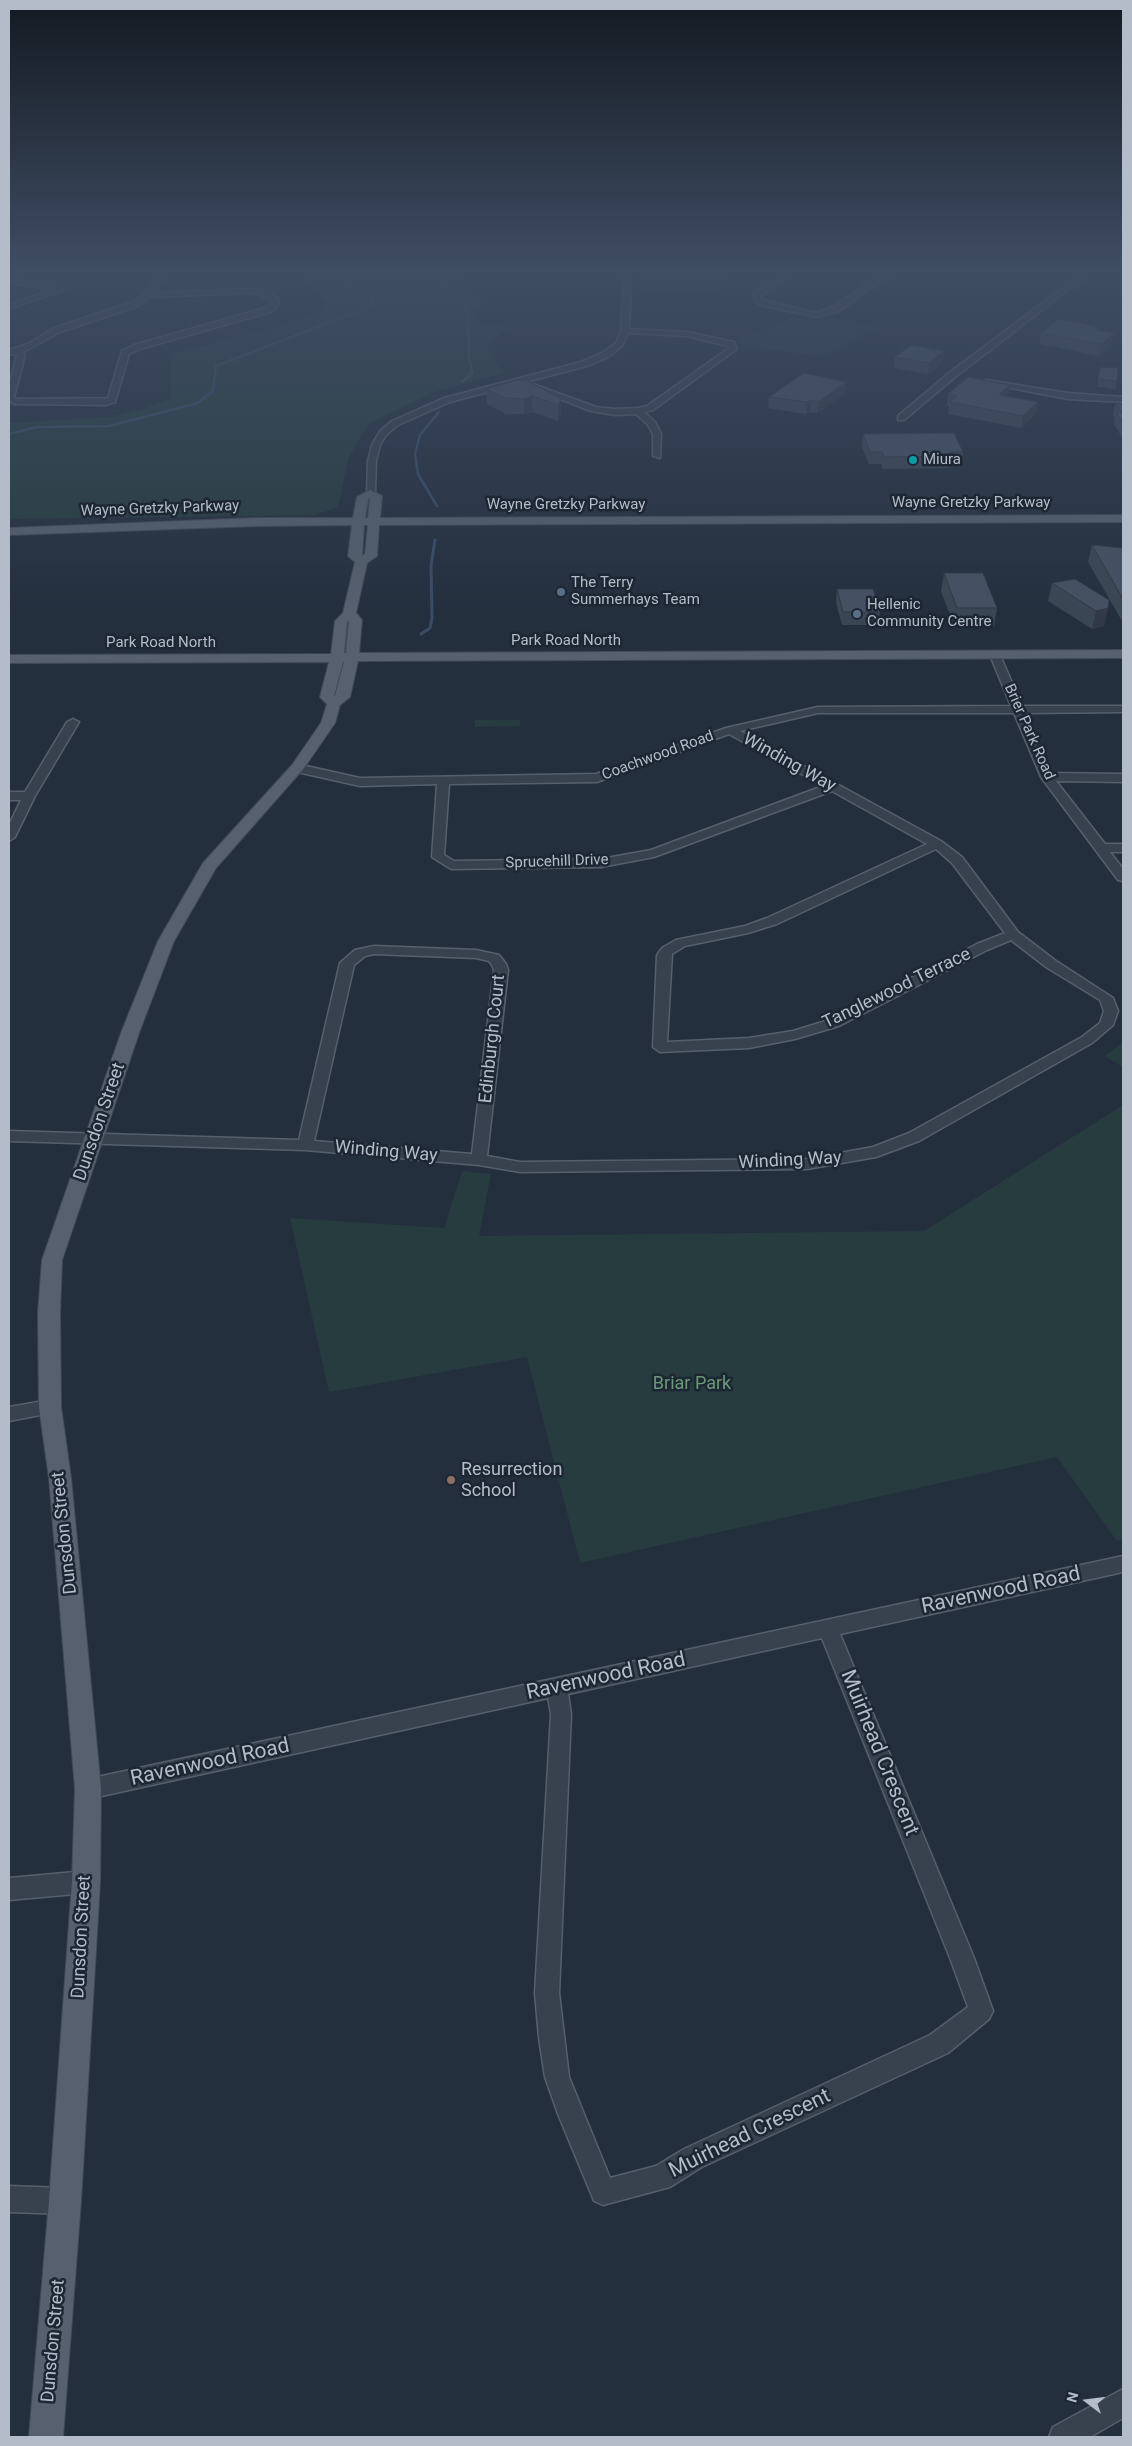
<!DOCTYPE html>
<html>
<head>
<meta charset="utf-8">
<style>
	body { margin:0 }
	#map { position:relative; width:1132px; height:2446px; overflow:hidden; background:#242f3e; font-family:Roboto,sans-serif }
	canvas { display:block }
	.frame { position:absolute; inset:0; border:10px solid #b4bcc9; pointer-events:none }
	.north { position:absolute; left:1062px; top:2376px; width:50px; height:50px; -webkit-text-stroke:4px #1d2633; paint-order:stroke; rotate:285deg; font-size:14px; font-weight:700; line-height:20px; text-align:center; color:#b4bcc9 }
	.north::after { content:''; display:block; margin:auto; width:18px; height:22px; background:#b4bcc9; clip-path:polygon(50% 0,100% 100%,50% 72%,0 100%) }
</style>
</head>
<body>
<div id="map">
<canvas width="1132" height="2446"></canvas>
<div class="frame"></div>
<div class="north">N</div>
</div>
<script>
const ctx = document.querySelector('canvas').getContext('2d');
ctx.lineJoin = 'round';
function fill(path, color) { ctx.fillStyle = color; ctx.fill(path, 'evenodd'); }
const toPath = rows => new Path2D(rows.map(r => 'M' + r).join(''));
function strokePath(path, color, width, dash) { ctx.strokeStyle = color; ctx.lineWidth = width; ctx.lineCap = dash ? 'butt' : 'round'; ctx.setLineDash(dash || []); ctx.stroke(path); }
function write(font, color, halo, rows, align = 'center') {
  ctx.font = font + ' Roboto,sans-serif'; ctx.lineWidth = 5; ctx.setLineDash([]); ctx.textBaseline = 'middle'; ctx.strokeStyle = halo; ctx.fillStyle = color; for (const [text, x, y, turn = 0] of rows) {
    ctx.save(); ctx.translate(x, y); ctx.rotate((+turn || 0) * Math.PI / 180); ctx.textAlign = isNaN(turn) ? turn : align; if (halo) ctx.strokeText(text, 0, 0); ctx.fillText(text, 0, 0); ctx.restore();
  }
}
const green = toPath([
	[320,274,463,274,465,285,483,299,481,309,473,309,478,324,513,324,487,346,504,373,431,393,367,425,349,457,338,507,315,515,9,519,9,423,108,417,144,409,170,399,171,355,315,315,328,304,299,277],
	[641,274,737,274,712,289,642,288],
	[795,317,816,321,834,318,878,327,822,356,753,347,736,341],
	[475,720,520,720,520,726,475,727],
	[1123,1042,1123,1067,1105,1056],
	[1123,1105,1123,1539,1117,1541,1057,1457,580,1563,527,1357,329,1392,290,1218,444,1228,462,1171,491,1174,479,1236,924,1231]
]);
const streamFar1 = toPath([
	[412,274,431,279,452,291,468,312,469,357,472,373,462,382],
	[9,434,37,427,109,426,198,403,213,391,216,366,367,308,374,302,373,298,352,289,349,285,352,281,385,274],
	[437,506,418,474,415,454,420,435,439,412]
]);
const stream = toPath([
	[421,634,430,628,432,618,431,565,435,540]
]);
const minor = toPath([
	[157,274,165,274,153,293,250,289,263,290,277,297,279,304,274,311,140,349,129,354,115,402,106,405,14,404,9,400,9,386,17,355,9,354,9,350,28,344,54,328,132,302,145,294,157,274],
	[250,293,258,294,271,300,271,304,268,307,134,345,122,351,108,398,16,399,14,397,25,355,23,352,60,332,138,306,150,297,250,293],
	[624,274,632,274,629,329,687,332,734,342,737,349,653,410,644,412,655,422,661,434,660,458,653,456,653,434,648,425,636,414,615,415,591,411,526,386,533,384,596,407,615,409,638,408,647,406,729,348,728,346,687,336,628,333,622,346,608,357,587,366,450,402,398,425,386,435,380,445,376,461,375,493,367,495,368,461,372,445,380,431,392,421,444,398,581,362,602,353,616,343,621,331,624,274],
	[783,274,792,274,760,297,763,300,816,313,833,307,881,274,890,274,839,311,816,317,757,304,753,294,783,274],
	[1081,274,1089,274,955,377,904,420,898,420,898,416,949,373,1081,274],
	[9,279,54,284,64,290,9,309,9,305,54,289,9,283,9,279],
	[986,380,1068,393,1123,397,1123,402,1068,399,989,384,986,384,986,380],
	[995,652,1000,655,1022,706,1123,706,1123,712,1025,713,1051,773,1123,774,1123,782,1056,781,1105,844,1123,844,1123,852,1110,852,1123,869,1123,881,1118,880,1041,777,1014,713,818,713,740,731,941,841,962,857,1018,932,1056,961,1113,998,1118,1011,1113,1025,1092,1043,919,1141,876,1157,807,1169,520,1172,479,1165,305,1150,9,1141,9,1131,299,1140,340,963,355,950,374,946,476,950,499,955,506,964,508,970,487,1156,520,1162,807,1159,873,1147,909,1133,1082,1037,1100,1023,1104,1011,1100,1000,1046,967,1011,940,987,950,839,1026,795,1039,749,1048,660,1052,653,1047,657,955,662,948,676,940,745,926,767,918,927,844,832,791,654,857,601,867,451,869,432,857,437,784,360,786,293,771,291,768,297,764,360,778,596,774,726,728,818,707,1011,706,990,655,995,652],
	[729,734,823,786,651,850,601,859,454,861,444,855,449,784,597,782,729,734],
	[936,849,952,863,1005,933,977,944,829,1020,793,1031,749,1038,667,1042,672,954,685,946,748,933,777,924,936,849],
	[374,954,476,958,489,961,492,965,494,970,472,1154,314,1141,354,965,365,956,374,954],
	[73,719,79,722,35,796,15,837,9,841,9,825,21,800,9,800,9,792,25,792,67,722,73,719],
	[50,1400,56,1402,59,1407,56,1412,9,1421,9,1407,50,1400],
	[1123,1556,1123,1572,840,1634,974,1958,993,2011,989,2019,948,2053,702,2167,670,2187,603,2205,594,2201,558,2114,545,2077,539,2038,535,1993,551,1714,548,1698,88,1799,80,1796,77,1789,80,1782,88,1779,1123,1556],
	[822,1638,950,1958,968,2007,930,2035,684,2149,656,2166,610,2178,569,2077,559,1993,571,1714,568,1694,822,1638],
	[86,1871,94,1874,97,1882,94,1890,86,1893,9,1900,9,1878,86,1871],
	[9,2186,65,2188,74,2192,78,2201,74,2210,65,2214,9,2212,9,2186],
	[1123,2389,1123,2418,1090,2437,1049,2437,1053,2427,1123,2389]
]);
const major = toPath([
	[370,490,382,496,380,518,1123,515,1123,522,379,525,377,556,367,563,356,613,362,620,359,653,1123,650,1123,658,358,661,350,697,340,705,335,723,304,768,216,868,174,941,139,1033,62,1260,60,1313,61,1407,71,1478,101,1789,100,1882,81,2201,63,2437,29,2437,49,2201,72,1882,75,1789,49,1478,39,1407,38,1313,42,1260,121,1033,158,941,203,863,292,765,321,723,327,704,320,697,329,662,9,663,9,655,331,654,335,621,343,613,355,562,348,556,352,525,257,526,9,535,9,528,257,518,353,518,357,497,370,490],
	[370,498,368,518,365,518,368,499,370,498],
	[364,525,368,525,365,554,362,556,364,525],
	[349,621,346,653,344,653,347,622,349,621],
	[343,662,344,662,335,696,334,696,343,662]
]);
const wall = toPath([
	[1098,327,1097,331,1114,333,1111,345,1099,356,1039,344,1041,333],
	[944,351,942,363,928,374,894,368,895,357],
	[1100,367,1117,381,1115,389,1097,387],
	[846,382,845,394,817,413,810,412,806,414,768,408,769,397],
	[486,389,561,399,561,414,558,421,532,412,524,414,506,414,487,404],
	[948,394,1008,396,1038,402,1036,413,1021,428,948,414,949,406,947,406],
	[1115,403,1123,405,1123,439,1114,424,1115,418,1113,415],
	[863,434,963,452,961,464,951,464,950,468,883,469,881,464,869,464,862,447],
	[1092,545,1123,548,1123,621,1122,621,1088,562],
	[944,573,997,608,994,626,954,626,941,591],
	[1052,583,1109,600,1104,626,1092,629,1048,601],
	[837,589,880,612,878,625,842,625,836,603]
]);
const shadedWall = toPath([
	[1114,333,1111,345,1099,356,1101,344],
	[944,351,942,363,928,374,929,363],
	[846,382,845,394,817,413,818,402],
	[1010,385,1008,396,999,395],
	[532,396,532,412,524,414,524,399],
	[561,399,561,414,558,421,558,405],
	[811,400,810,412,806,414,807,402],
	[1038,402,1036,413,1021,428,1023,416],
	[1108,608,1104,626,1092,629,1096,611]
]);
const building = toPath([
	[1059,319,1098,327,1094,330,1114,333,1101,344,1041,333,1059,319],
	[911,345,944,351,929,363,895,357,911,345],
	[1100,367,1118,368,1117,381,1098,379,1100,367],
	[804,373,846,382,818,402,811,400,807,402,769,397,804,373],
	[968,377,1010,385,999,395,1038,402,1023,416,949,402,957,396,948,394,968,377],
	[517,380,526,380,561,399,558,405,532,396,524,399,505,398,486,389,517,380],
	[1115,403,1123,405,1123,423,1116,412,1122,412,1115,403],
	[954,433,963,452,950,452,952,456,884,457,882,452,870,452,863,434,954,433],
	[1092,545,1123,548,1123,599,1092,545],
	[944,573,983,573,997,608,957,608,944,573],
	[1075,579,1109,600,1108,608,1096,611,1052,583,1075,579],
	[837,589,873,589,880,612,843,612,837,589]
]);
const markers = [
	[913,460,5,"#0f9aa8"],
	[561,592,5,"#5c6f8a"],
	[857,614,5,"#5c6f8a"],
	[451,1480,5,"#8d6e63"]
];
const farPoinames = [
	["Miura",923,460],
	["The Terry",571,583],
	["Summerhays Team",571,600],
	["Hellenic",867,605],
	["Community Centre",867,622]
];
const farStreetnames = [
	["Wayne Gretzky Parkway",971,503],
	["Wayne Gretzky Parkway",566,505],
	["Wayne Gretzky Parkway",160,509,-2],
	["Park Road North",566,641],
	["Park Road North",161,643],
	["Brier Park Road",1029,732,66],
	["Coachwood Road",658,756,-20],
	["Sprucehill Drive",557,862,-2]
];
const streetNames = [
	["Winding Way",789,763,29],
	["Tanglewood Terrace",897,989,-26],
	["Edinburgh Court",493,1039,-84],
	["Dunsdon Street",100,1122,-71],
	["Winding Way",386,1152,5],
	["Winding Way",790,1161,-3],
	["Dunsdon Street",65,1533,-96],
	["Dunsdon Street",82,1937,-87],
	["Dunsdon Street",54,2341,-85]
];
const parkNames = [
	["Briar Park",692,1384]
];
const poiNames = [
	["Resurrection",461,1470],
	["School",461,1491]
];
const nearStreetnames = [
	["Ravenwood Road",1001,1591,-12],
	["Ravenwood Road",606,1677,-12],
	["Muirhead Crescent",879,1753,68],
	["Ravenwood Road",210,1763,-12],
	["Muirhead Crescent",750,2134,-26]
];
fill(green, '#263c3f');
strokePath(streamFar1, '#394c67', 2.5);
strokePath(stream, '#394c67', 3);
strokePath(minor, '#565f6c', 3);
strokePath(major, '#414a57', 2);
fill(minor, '#38414e');
fill(major, '#56606e');
fill(wall, '#3b4654');
fill(shadedWall, '#303945');
fill(building, '#455162');
strokePath(building, '#303945', 1);
const sky = ctx.createLinearGradient(0, 0, 0, 616);
sky.addColorStop(0, '#141a22');
sky.addColorStop(0.44, '#3f4d63');
sky.addColorStop(1, '#3f4d6300');
ctx.fillStyle = sky;
ctx.fillRect(0, 0, 1132, 616);
for (const [x, y, r, color] of markers) { const dot = new Path2D(); dot.arc(x, y, r, 0, 2 * Math.PI); ctx.fillStyle = color; ctx.fill(dot); strokePath(dot, '#1d2633', 2); }
write('15px', '#b4bcc9', '#1d2633', farPoinames, 'left');
write('15px', '#b4bcc9', '#1d2633', farStreetnames);
write('18px', '#b4bcc9', '#1d2633', streetNames);
write('18px', '#6b9a76', '#1d2633', parkNames);
write('18px', '#b4bcc9', '#1d2633', poiNames, 'left');
write('21px', '#b4bcc9', '#1d2633', nearStreetnames);
</script>
</body>
</html>
